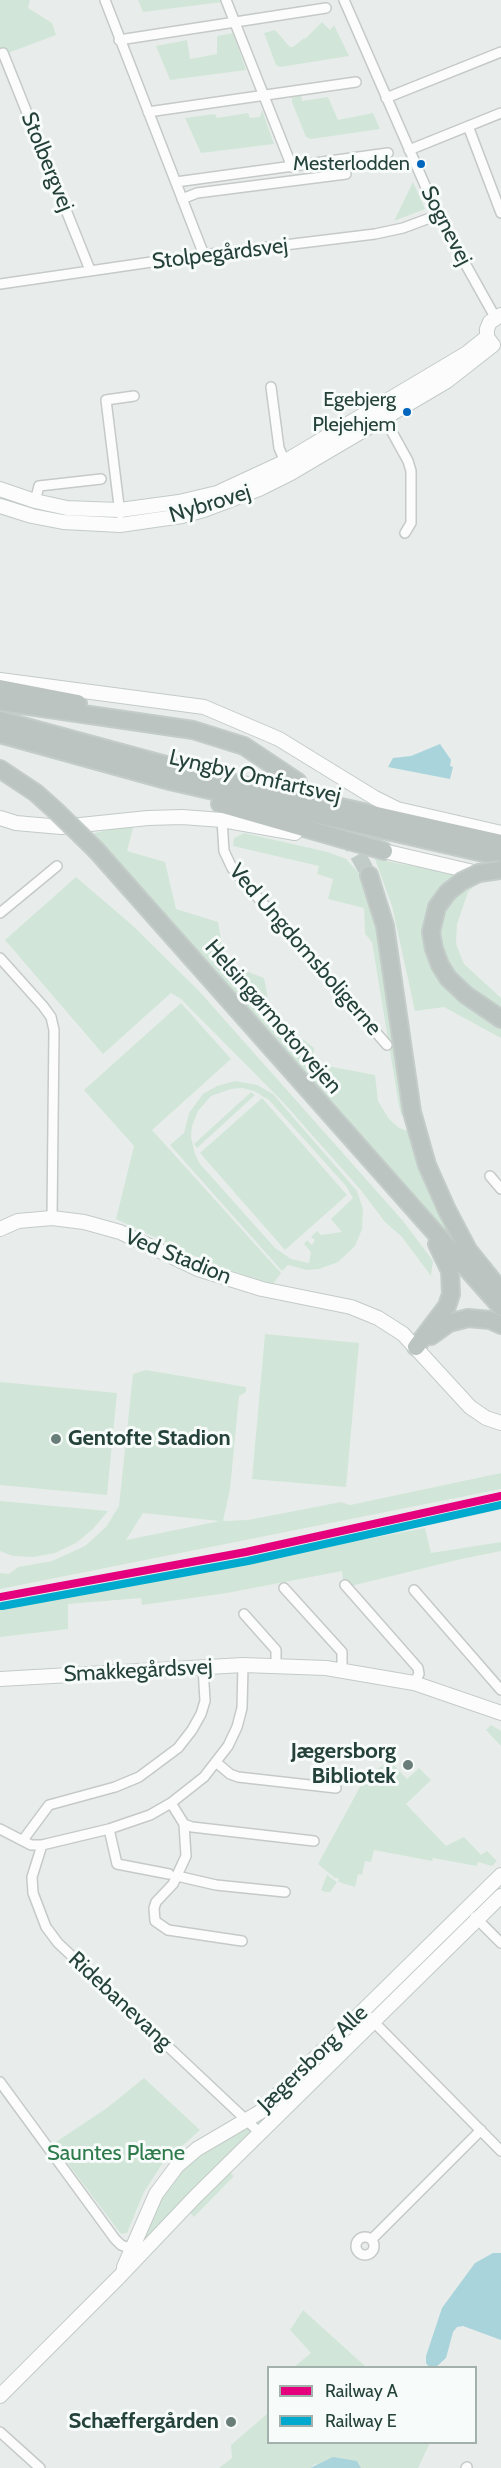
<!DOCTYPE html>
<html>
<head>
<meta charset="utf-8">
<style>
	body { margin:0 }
	#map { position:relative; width:501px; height:2468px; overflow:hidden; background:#e8edeb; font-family:Cabin,sans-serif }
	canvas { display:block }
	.legend { position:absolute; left:267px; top:2366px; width:210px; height:78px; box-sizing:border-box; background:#f7fbf9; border:2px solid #a3b1ad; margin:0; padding:8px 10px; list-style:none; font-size:18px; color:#24423a }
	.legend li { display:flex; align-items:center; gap:12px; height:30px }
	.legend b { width:30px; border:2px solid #a3b1ad }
</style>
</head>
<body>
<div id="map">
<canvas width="501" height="2468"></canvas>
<ul class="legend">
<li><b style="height:8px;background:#e5007d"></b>Railway A</li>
<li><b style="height:8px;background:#00a9ce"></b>Railway E</li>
</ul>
</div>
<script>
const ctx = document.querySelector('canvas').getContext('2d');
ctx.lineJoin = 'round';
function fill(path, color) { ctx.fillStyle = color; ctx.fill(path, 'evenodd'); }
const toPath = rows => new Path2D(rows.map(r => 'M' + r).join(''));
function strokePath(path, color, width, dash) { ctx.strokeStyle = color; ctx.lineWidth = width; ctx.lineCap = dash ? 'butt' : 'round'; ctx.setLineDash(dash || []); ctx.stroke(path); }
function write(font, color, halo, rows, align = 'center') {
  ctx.font = font + ' Cabin,sans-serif'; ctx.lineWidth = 6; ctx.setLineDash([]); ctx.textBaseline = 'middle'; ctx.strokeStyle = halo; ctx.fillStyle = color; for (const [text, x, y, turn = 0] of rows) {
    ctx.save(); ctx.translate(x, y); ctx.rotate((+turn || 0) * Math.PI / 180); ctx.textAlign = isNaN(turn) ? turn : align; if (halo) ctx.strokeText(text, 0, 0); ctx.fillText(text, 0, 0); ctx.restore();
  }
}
const green = toPath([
	[0,0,30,0,28,8,52,23,56,35,8,53,6,48,0,52],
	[138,0,221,0,222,2,143,12],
	[322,22,330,30,334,25,349,56,280,67,276,65,264,33,275,30,290,47,293,47,304,38,305,39],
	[233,33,246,70,170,80,156,46,187,40,190,59,217,54,217,36],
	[301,94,302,101,328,97,338,120,373,113,380,129,311,139,306,137,292,102,292,95],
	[262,110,274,144,201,153,185,118,215,114,217,118,248,113,250,118,260,117],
	[413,182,425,209,394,221],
	[134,824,127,851,165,862,176,909,218,922,225,963,264,978,271,1014,314,1048,312,1063,375,1075,378,1101,389,1119,399,1128,411,1132,471,1266,91,834],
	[244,833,328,852,346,859,358,872,372,903,379,937,407,1119,401,1114,399,1106,372,942,365,934,364,908,328,899,333,879,317,874,319,866,233,846,234,838],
	[375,859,461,875,446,886,430,957,501,1023,501,1038,444,1007,415,1011,392,906],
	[76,877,132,925,199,991,357,1169,403,1221,433,1261,431,1276,402,1237,385,1222,360,1189,282,1101,181,999,171,993,103,1054,5,940],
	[478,882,468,892,457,924,456,944,464,964,501,998,501,1012,466,987,443,962,437,922,459,890],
	[181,1003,231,1059,152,1130,281,1273,273,1284,214,1265,116,1219,134,1146,84,1090],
	[235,1081,257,1085,273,1094,357,1191,363,1209,362,1229,355,1246,338,1262,319,1269,307,1270,288,1265,282,1271,170,1145,184,1133,189,1113,203,1094,217,1086],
	[242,1088,254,1091,269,1100,346,1186,353,1198,331,1219,342,1232,321,1235,317,1231,311,1237,315,1240,312,1245,307,1240,304,1244,311,1252,309,1263,291,1259,275,1248,200,1164,195,1154,191,1137,192,1126,198,1111,211,1096,231,1089],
	[251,1092,255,1095,197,1148,194,1144],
	[262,1098,347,1195,285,1250,200,1153],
	[265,1334,359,1343,346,1487,252,1479],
	[146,1370,246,1387,246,1392,239,1396,230,1489,223,1521,248,1520,341,1502,350,1505,501,1473,501,1489,0,1589,0,1573,9,1574,18,1567,52,1561,85,1546,106,1527,119,1506,133,1374],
	[143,1513,219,1521,220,1521,126,1540],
	[0,1382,117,1393,107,1495,0,1485],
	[0,1501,108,1511,93,1529,76,1543,55,1553,33,1557,13,1556,0,1551],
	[425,1528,431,1553,501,1542,501,1551,457,1560,351,1586,343,1580,342,1571,227,1593,142,1605,141,1598,68,1604,68,1629,0,1637,0,1609],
	[491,1725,501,1731,501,1746,486,1730],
	[390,1761,407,1779,419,1768,431,1780,406,1804,446,1846,464,1837,481,1855,487,1851,497,1861,492,1866,478,1862,477,1866,433,1858,432,1861,374,1850,371,1862,365,1861,362,1875,358,1874,355,1887,342,1883,338,1881,339,1878,335,1878,318,1864,366,1776],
	[327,1875,337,1882,330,1892,325,1892,321,1890],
	[467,1916,470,1918,373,2013,372,2012,370,2011],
	[364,2019,365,2020,259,2125,256,2121],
	[144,2078,200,2130,162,2164,144,2192,127,2233,121,2234,53,2144,107,2108],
	[246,2127,253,2133,140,2247,153,2206,186,2161],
	[229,2172,234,2176,194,2217,189,2212],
	[303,2310,366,2367,294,2367,311,2353,290,2330],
	[268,2413,268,2442,430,2443,418,2468,361,2468,357,2461,315,2464,310,2468,219,2468,232,2458,231,2445]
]);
const water = toPath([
	[440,744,451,760,450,766,453,767,450,779,388,767,393,758,411,756],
	[493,2253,501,2253,501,2340,463,2326,457,2327,453,2332,446,2358,436,2367,429,2367,426,2363,426,2356,442,2308,475,2263],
	[333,2457,357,2461,361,2468,310,2468]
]);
const highwayTunnel = toPath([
	[346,834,369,875]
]);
const street = toPath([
	[105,0,204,255],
	[226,0,292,167],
	[344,0,438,215,495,317],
	[119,40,326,8],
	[3,53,90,270],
	[386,98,501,52],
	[148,112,356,82],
	[468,126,501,213],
	[409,150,501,113],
	[176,182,388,153],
	[182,199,197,193,346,174],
	[0,284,186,257,375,234,403,228,438,215],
	[271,387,279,448,287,466],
	[382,414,408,461,411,471,411,523,405,533],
	[35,501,39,486,101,479],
	[120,514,106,400,134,396],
	[222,820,224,851,232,868,387,1045],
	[0,913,57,866],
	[0,958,43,1006,51,1017,54,1030,52,1218],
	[490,1176,501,1189],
	[345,1585,418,1668,419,1674,414,1683],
	[284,1588,342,1652,342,1669],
	[414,1590,501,1690],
	[244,1614,276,1650,276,1665],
	[217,1763,230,1774,238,1777,336,1788],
	[171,1803,184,1824,192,1827,314,1841],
	[184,1824,186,1856,173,1884,156,1902,154,1908,155,1921,168,1930,242,1941],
	[0,1829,31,1845,42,1845,109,1829,150,1815,171,1803,204,1777,228,1746,237,1727,242,1708,243,1665],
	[109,1829,117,1864,169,1874],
	[23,1840,49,1805,115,1787,139,1777,178,1748,192,1730,201,1714,205,1701,203,1667],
	[42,1845,32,1877,33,1893,46,1927,58,1943,260,2133],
	[177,1876,216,1885,285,1892],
	[475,1917,501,1943],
	[363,2011,501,2151],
	[0,2082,115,2239,121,2245,132,2249],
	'356 2246a9 9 0 1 1 18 0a9 9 0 1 1-18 0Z',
	[372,2239,481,2130],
	[0,2432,40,2468],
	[466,2468,467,2467]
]);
const secondary = toPath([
	[492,344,487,337,487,329,490,322,501,315],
	[0,489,35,501,67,508,91,509,120,510,179,502,217,493,284,462,467,353,487,337],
	[0,506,32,516,63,522,120,525,182,516,204,510,259,489,291,473,447,381,493,345],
	[0,680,204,707,279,739,375,798,397,809,501,833],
	[0,818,16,823,61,827,148,818,182,817,222,820,295,833],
	[375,849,482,874],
	[0,1229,18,1221,52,1218,84,1222,120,1232,198,1269,262,1289,351,1307,378,1318,403,1334,470,1407,486,1418,501,1423],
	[0,1679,243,1665,326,1668,414,1683,501,1713],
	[124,2267,156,2194,177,2166,197,2149,260,2112,501,1875],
	[0,2396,119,2277,196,2196,501,1896]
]);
const highway = toPath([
	[0,688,78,703],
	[0,702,193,730,244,746,298,782],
	[0,720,221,780,501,843],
	[0,734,170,781,501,857],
	[0,769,36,793,56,811],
	[220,804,384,851],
	[96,850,501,1307],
	[369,875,385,926,412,1112,427,1165,447,1210,468,1250,501,1291],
	[448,892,437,907,431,932,434,949,440,965,448,978,466,995,501,1019],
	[431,1336,449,1323,468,1318,490,1320,501,1325],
	[416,1347,447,1306,451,1294,450,1271,437,1244]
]);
const highwayBridge = toPath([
	[56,811,96,850],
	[448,892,462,881,479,873,501,870]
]);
const rail1 = toPath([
	[0,1597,246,1552,501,1496]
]);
const rail2 = toPath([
	[2,1606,248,1561,501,1505]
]);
const markers = [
	[421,164,5,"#0065bd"],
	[407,412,5,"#0065bd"],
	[56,1439,6,"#697e78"],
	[408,1765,6,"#697e78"],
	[231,2422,6,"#697e78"]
];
const busNames = [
	["Mesterlodden",410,164],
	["Egebjerg",396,400],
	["Plejehjem",396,425]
];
const streetNames = [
	["Stolbergvej",47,162,68],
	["Sognevej",446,226,63],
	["Stolpegårdsvej",220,254,-7],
	["Nybrovej",210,504,-17],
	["Lyngby Omfartsvej",255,777,13],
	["Ved Ungdomsboligerne",305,950,49],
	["Helsingørmotorvejen",273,1017,49],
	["Ved Stadion",178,1257,22],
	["Smakkegårdsvej",138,1671,-3],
	["Ridebanevang",120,2001,43],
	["Jægersborg Alle",313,2059,-44]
];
const poiNames = [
	["Gentofte Stadion",68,1439,"left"],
	["Jægersborg",396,1752],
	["Bibliotek",396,1777],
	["Schæffergården",219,2422]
];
const parkNames = [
	["Sauntes Plæne",116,2154]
];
fill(green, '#d1e6d8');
fill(water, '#a9d4db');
strokePath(highwayTunnel, '#c1cbc8', 16, [16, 8]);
strokePath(street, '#c5cac8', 12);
strokePath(secondary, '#c3cbc8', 16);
strokePath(highway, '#c3ccc9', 20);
strokePath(street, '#fcfcfc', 9);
strokePath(secondary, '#fcfcfc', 14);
strokePath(highway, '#bcc4c2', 16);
strokePath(highwayBridge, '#c3ccc9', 20, []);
strokePath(highwayBridge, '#bcc4c2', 16);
strokePath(rail1, '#e5007d', 8);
strokePath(rail2, '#00a9ce', 8);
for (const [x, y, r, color] of markers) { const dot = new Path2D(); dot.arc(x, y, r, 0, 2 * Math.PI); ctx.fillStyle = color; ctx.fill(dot); strokePath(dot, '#f7fbf9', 2); }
write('20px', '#24423a', '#f7fbf9', busNames, 'right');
write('22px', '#24423a', '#f7fbf9', streetNames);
write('bold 22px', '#24423a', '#f7fbf9', poiNames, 'right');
write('22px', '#2d7a4b', '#f7fbf9', parkNames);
</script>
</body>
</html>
